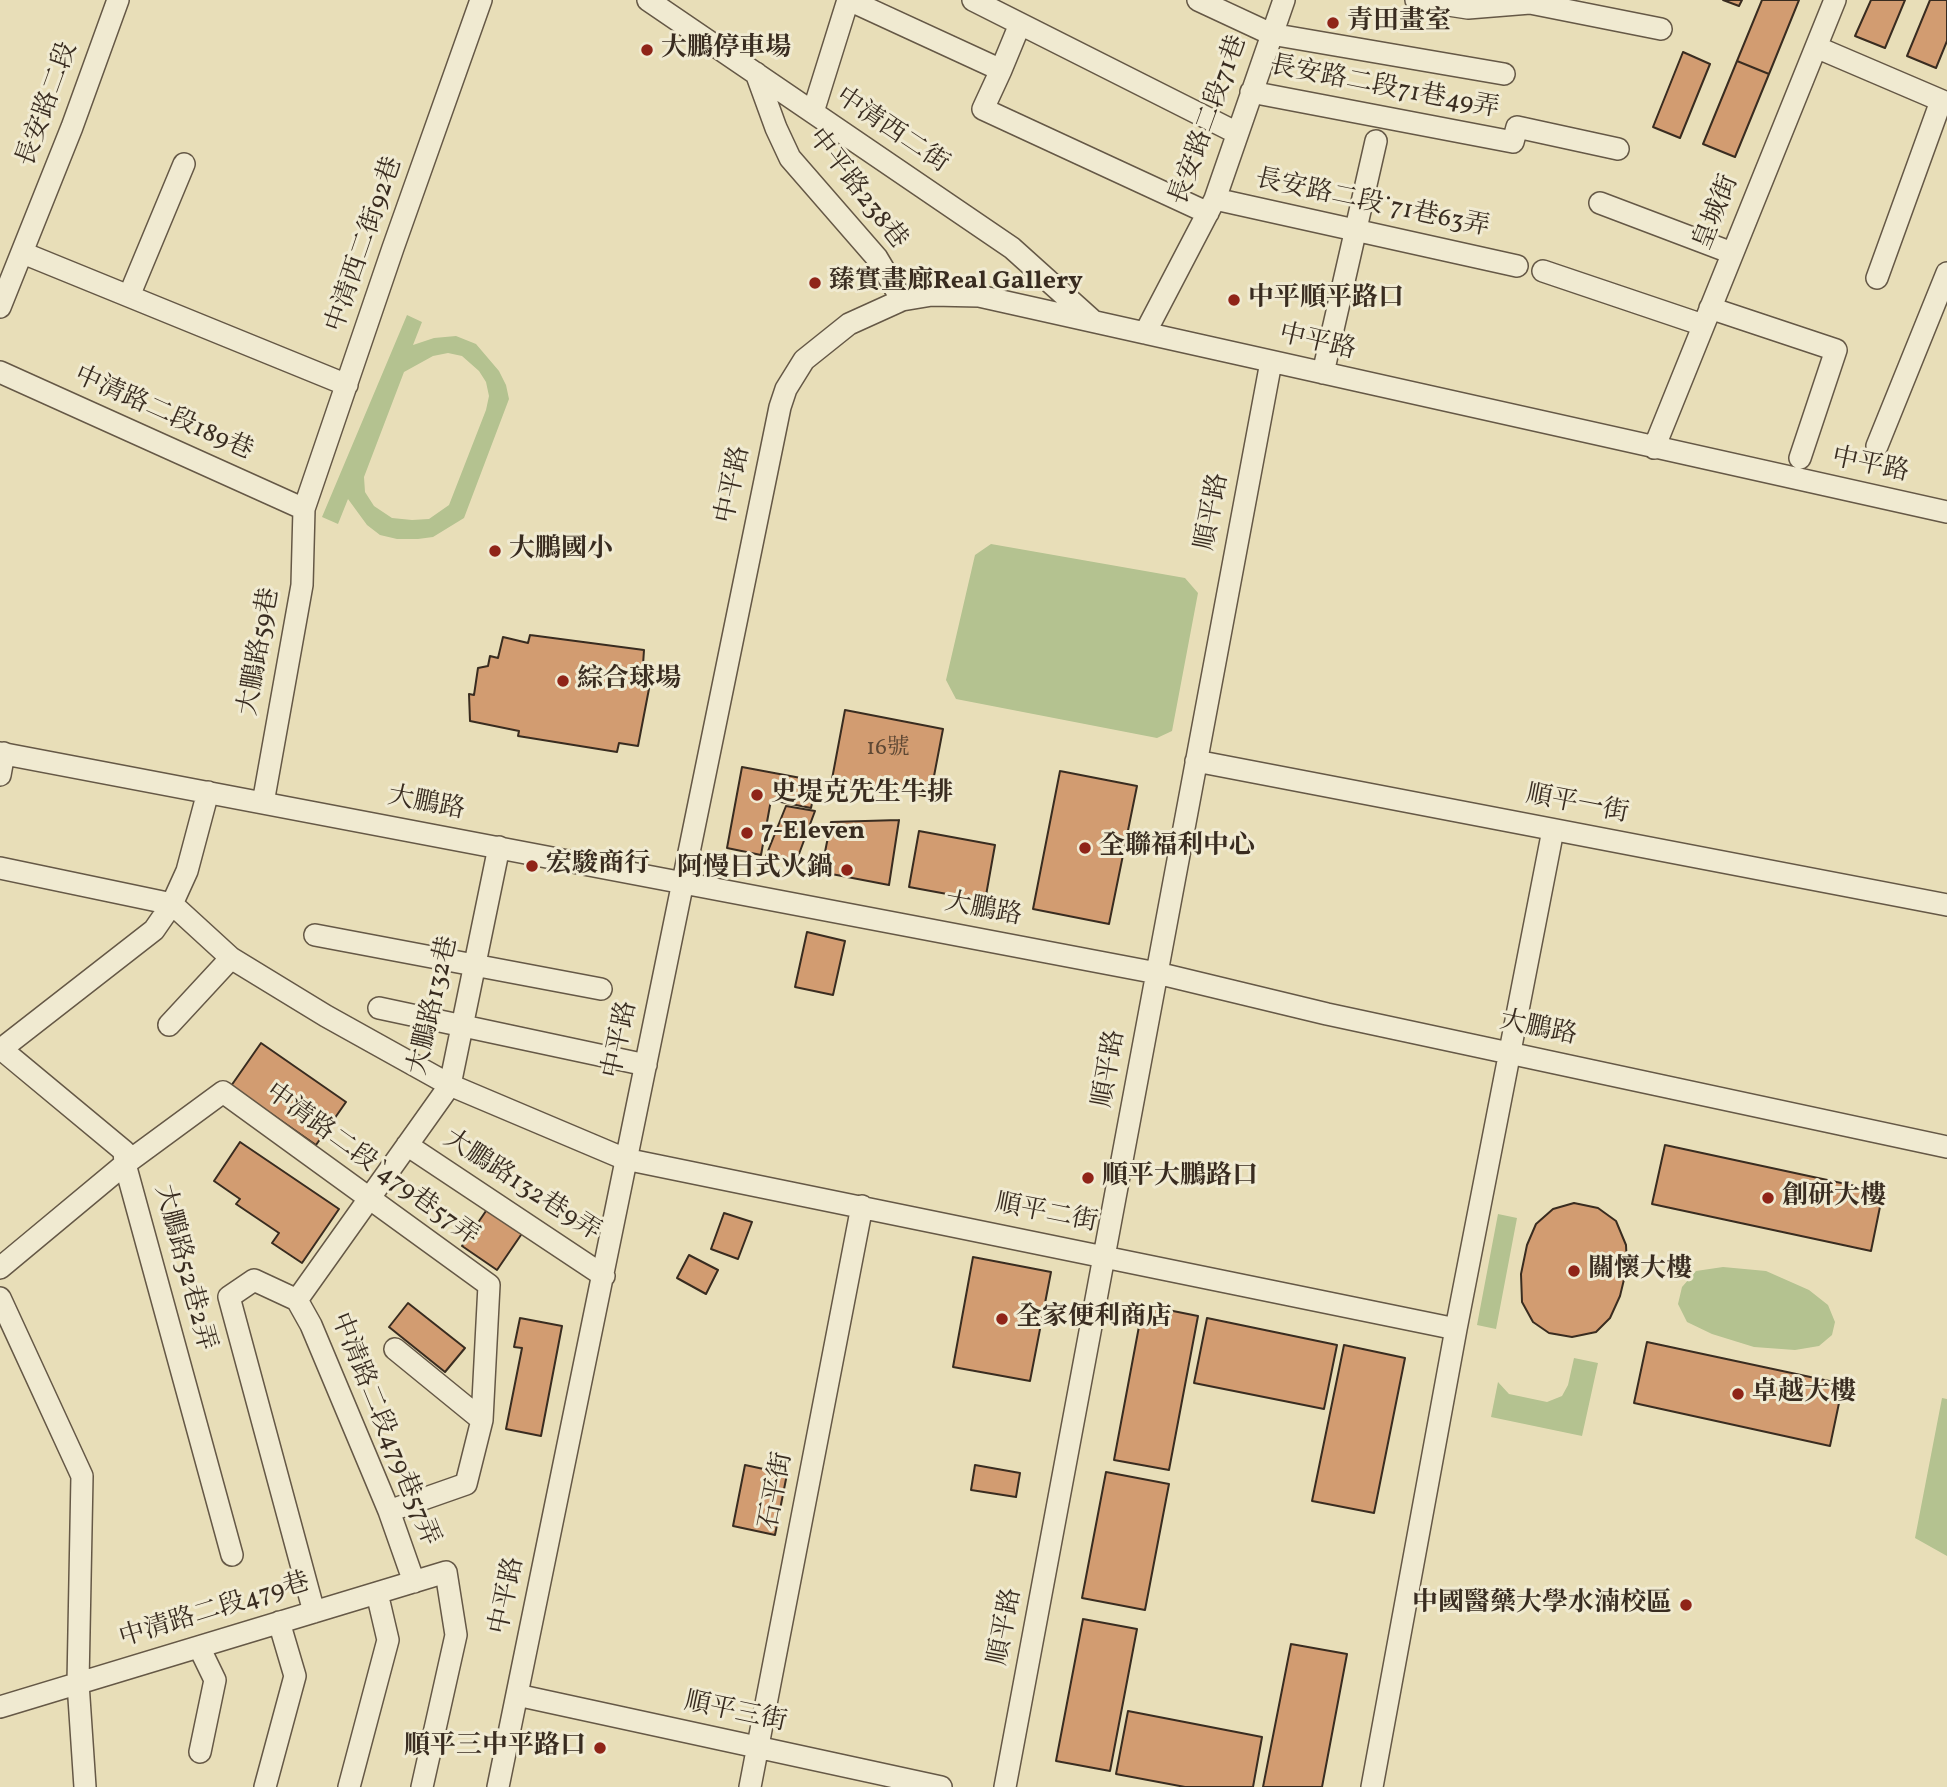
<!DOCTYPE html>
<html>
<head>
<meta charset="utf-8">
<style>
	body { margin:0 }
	canvas { display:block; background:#e8deb8 }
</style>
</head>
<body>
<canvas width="1947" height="1787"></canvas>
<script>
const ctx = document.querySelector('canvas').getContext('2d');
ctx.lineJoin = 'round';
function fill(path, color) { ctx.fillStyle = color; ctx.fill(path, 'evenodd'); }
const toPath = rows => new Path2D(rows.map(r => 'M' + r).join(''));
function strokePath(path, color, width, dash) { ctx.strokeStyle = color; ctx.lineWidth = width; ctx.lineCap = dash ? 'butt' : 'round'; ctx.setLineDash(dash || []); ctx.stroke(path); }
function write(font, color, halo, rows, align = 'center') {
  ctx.font = font + ' Vollkorn,"Noto Serif TC",serif'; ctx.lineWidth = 6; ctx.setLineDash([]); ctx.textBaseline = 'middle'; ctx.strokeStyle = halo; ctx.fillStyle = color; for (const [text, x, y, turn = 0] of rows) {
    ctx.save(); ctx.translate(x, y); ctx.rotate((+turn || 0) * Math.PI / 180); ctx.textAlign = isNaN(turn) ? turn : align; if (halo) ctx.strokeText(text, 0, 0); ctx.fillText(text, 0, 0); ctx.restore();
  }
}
const green = toPath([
	[407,315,422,322,413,345,434,338,456,336,476,344,499,371,506,385,509,399,464,518,433,537,418,539,397,539,380,535,367,525,348,499,338,524,322,517],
	[448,353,462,356,479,371,486,382,489,396,486,410,449,505,429,519,412,520,392,518,374,506,365,492,364,477,404,372,433,356],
	[991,544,1185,578,1198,593,1172,731,1157,738,956,699,946,680,975,555],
	[1498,1214,1517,1218,1496,1329,1477,1325],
	[1723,1267,1766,1271,1809,1290,1828,1305,1835,1322,1832,1335,1819,1346,1795,1350,1754,1347,1712,1334,1687,1322,1678,1304,1682,1287,1696,1271],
	[1574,1358,1598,1363,1582,1436,1491,1417,1498,1382,1509,1394,1547,1402,1562,1396,1568,1385],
	[1942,1398,1947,1399,1947,1556,1915,1538]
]);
const building = toPath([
	[1723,0,1742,0,1739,6,1723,0],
	[1762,0,1799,0,1769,74,1737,61,1762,0],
	[1871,0,1905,0,1885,48,1855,36,1871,0],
	[1930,0,1947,0,1947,41,1936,68,1907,56,1930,0],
	[1683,52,1710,64,1680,138,1653,127,1683,52],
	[1737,61,1769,74,1735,157,1703,144,1737,61],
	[530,635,644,650,643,665,653,668,638,746,619,743,617,752,518,736,519,731,470,721,469,694,474,695,478,668,488,666,490,656,498,658,503,637,528,643,530,635],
	[845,710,943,729,930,797,832,779,845,710],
	[742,767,817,781,811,808,771,800,761,855,727,848,742,767],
	[1060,771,1137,786,1109,924,1033,909,1060,771],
	[786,806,815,811,796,862,766,856,786,806],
	[899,820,889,885,821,872,831,822,899,820],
	[919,831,995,845,985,901,909,887,919,831],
	[807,932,845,941,833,995,795,987,807,932],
	[261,1043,346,1102,316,1145,231,1086,261,1043],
	[240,1142,339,1209,302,1263,272,1243,279,1233,236,1204,240,1199,214,1181,240,1142],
	[1665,1145,1883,1192,1871,1251,1652,1204,1665,1145],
	[1574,1203,1598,1208,1616,1221,1626,1245,1627,1267,1620,1296,1610,1318,1596,1332,1572,1337,1549,1333,1533,1322,1522,1302,1521,1274,1527,1245,1536,1224,1553,1209,1574,1203],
	[488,1208,523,1232,497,1270,462,1246,488,1208],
	[724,1213,752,1222,738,1259,711,1249,724,1213],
	[689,1255,718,1270,706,1294,677,1278,689,1255],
	[973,1257,1051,1272,1030,1381,953,1367,973,1257],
	[408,1303,465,1348,445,1372,389,1327,408,1303],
	[1143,1305,1198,1316,1169,1470,1114,1460,1143,1305],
	[520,1318,562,1326,541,1436,506,1429,522,1348,514,1347,520,1318],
	[1207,1318,1337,1345,1324,1409,1194,1383,1207,1318],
	[1647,1342,1843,1384,1830,1446,1634,1403,1647,1342],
	[1344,1345,1405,1358,1374,1513,1312,1501,1344,1345],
	[745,1465,787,1474,775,1535,733,1526,745,1465],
	[975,1465,1020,1473,1016,1497,971,1490,975,1465],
	[1106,1472,1169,1484,1145,1610,1082,1598,1106,1472],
	[1083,1619,1137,1629,1110,1771,1056,1761,1083,1619],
	[1291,1644,1347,1654,1322,1787,1263,1787,1291,1644],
	[1128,1711,1262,1737,1253,1787,1185,1787,1116,1774,1128,1711]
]);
const minor = toPath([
	[648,0,1012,248,1092,320],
	[849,0,1001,70,983,109,1208,213],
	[973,0,1237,133],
	[1198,0,1271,34,1504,74],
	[1416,0,1468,8,1530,3,1661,29],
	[1816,47,1947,103],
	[1001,70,1020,24],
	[756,73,776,128,790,158,877,258,902,300],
	[1251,92,1513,142,1517,127,1618,149],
	[813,112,848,0],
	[1215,199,1517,266],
	[1600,203,1732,253],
	[23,253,347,385],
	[1543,271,1703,325],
	[1877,278,1941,101],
	[129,296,184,164],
	[0,307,72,127,118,0],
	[1710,308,1836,350,1800,458],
	[1145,333,1215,199,1284,0],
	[0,372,304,509],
	[1323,373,1376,141],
	[1877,446,1947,273],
	[1654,448,1835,0],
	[0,753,1157,973,1327,1014,1947,1147],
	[1196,761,1947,905],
	[0,775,4,753],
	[263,803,302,585,304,509,393,248,481,0],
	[0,868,172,904,231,958,169,1025],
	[315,935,601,989],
	[231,958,326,1016,450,1085,625,1159,1456,1329],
	[379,1008,646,1065],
	[0,1048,124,1151,125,1164,232,1555],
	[0,1050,154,930,172,904,187,871,208,792],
	[407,1145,604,1276],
	[0,1268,125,1164,223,1092,489,1285,482,1420,466,1484,389,1511],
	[0,1298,82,1476,78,1683,85,1787],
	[297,1300,450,1085,499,847],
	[297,1300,254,1280,229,1297,314,1612],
	[297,1300,311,1325,389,1511,414,1582],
	[395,1349,482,1420],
	[199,1647,215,1680,200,1752],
	[517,1695,941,1787],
	[0,1707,446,1572,456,1635,422,1787],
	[265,1787,295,1676,279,1622],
	[349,1787,388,1640,377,1593],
	[498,1787,780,407,786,389,804,360,849,324,902,300,932,295,979,296,1947,512],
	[750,1787,862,1206],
	[1005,1787,1271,362],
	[1372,1787,1456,1329,1553,830]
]);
const markers = [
	[1333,23,7,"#8f2418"],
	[647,50,7,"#8f2418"],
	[815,283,7,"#8f2418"],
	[1234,300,7,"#8f2418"],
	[495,551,7,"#8f2418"],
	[563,681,7,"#8f2418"],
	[757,795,7,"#8f2418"],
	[747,833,7,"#8f2418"],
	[1085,848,7,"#8f2418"],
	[532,866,7,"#8f2418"],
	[847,870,7,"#8f2418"],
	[1088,1178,7,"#8f2418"],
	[1768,1198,7,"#8f2418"],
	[1574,1271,7,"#8f2418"],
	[1002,1319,7,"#8f2418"],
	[1738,1394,7,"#8f2418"],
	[1686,1605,7,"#8f2418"],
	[600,1748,7,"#8f2418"]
];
const numberNames = [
	["16號",888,750]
];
const poiNames = [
	["青田畫室",1347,23],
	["大鵬停車場",661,50],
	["臻實畫廊Real Gallery",829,283],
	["中平順平路口",1248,300],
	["大鵬國小",509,551],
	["綜合球場",577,681],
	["史堤克先生牛排",771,795],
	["7-Eleven",761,833],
	["全聯福利中心",1099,848],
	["宏駿商行",546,866],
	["阿慢日式火鍋",833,870,"right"],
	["順平大鵬路口",1102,1178],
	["創研大樓",1782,1198],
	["關懷大樓",1588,1271],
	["全家便利商店",1016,1319],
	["卓越大樓",1752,1394],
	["中國醫藥大學水湳校區",1672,1605,"right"],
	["順平三中平路口",586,1748,"right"]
];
const streetNames = [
	["長安路二段71巷49弄",1384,89,11],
	["長安路二段",49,105,-70],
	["長安路二段71巷",1210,121,-70],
	["中清西二街",891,132,34],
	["中平路238巷",856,190,52],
	["長安路二段˙71巷63弄",1372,205,12],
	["皇城街",1718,213,-68],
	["中清西二街92巷",366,245,-71],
	["中平路",1317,344,13],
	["中清路二段189巷",163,415,24],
	["中平路",1870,467,12],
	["中平路",735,485,-78],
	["順平路",1214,512,-79],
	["大鵬路59巷",261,652,-80],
	["大鵬路",426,805,11],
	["順平一街",1577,806,11],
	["大鵬路",983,911,11],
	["大鵬路132巷",435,1006,-77],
	["大鵬路",1538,1030,12],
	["中平路",622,1040,-78],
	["順平路",1111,1069,-80],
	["中清路二段ˋ479巷57弄",371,1166,36],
	["大鵬路132巷9弄",521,1187,33],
	["順平二街",1046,1215,11],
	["大鵬路52巷2弄",183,1268,75],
	["中清路二段479巷57弄",383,1430,68],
	["石平街",778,1491,-79],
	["中平路",509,1596,-78],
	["中清路二段479巷",215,1612,-17],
	["順平路",1007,1627,-79],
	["順平三街",735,1714,12]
];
fill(green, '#b4c290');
fill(building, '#d29c71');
strokePath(building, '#392c20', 2);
strokePath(minor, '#655846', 24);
strokePath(minor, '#f0ead1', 21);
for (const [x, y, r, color] of markers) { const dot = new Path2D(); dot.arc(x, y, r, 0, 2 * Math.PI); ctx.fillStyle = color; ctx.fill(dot); strokePath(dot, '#f0ead1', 2.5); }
write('23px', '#5f4834', null, numberNames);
write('bold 26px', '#392c20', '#f0ead1', poiNames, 'left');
write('26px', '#392c20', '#f0ead1', streetNames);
</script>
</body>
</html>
